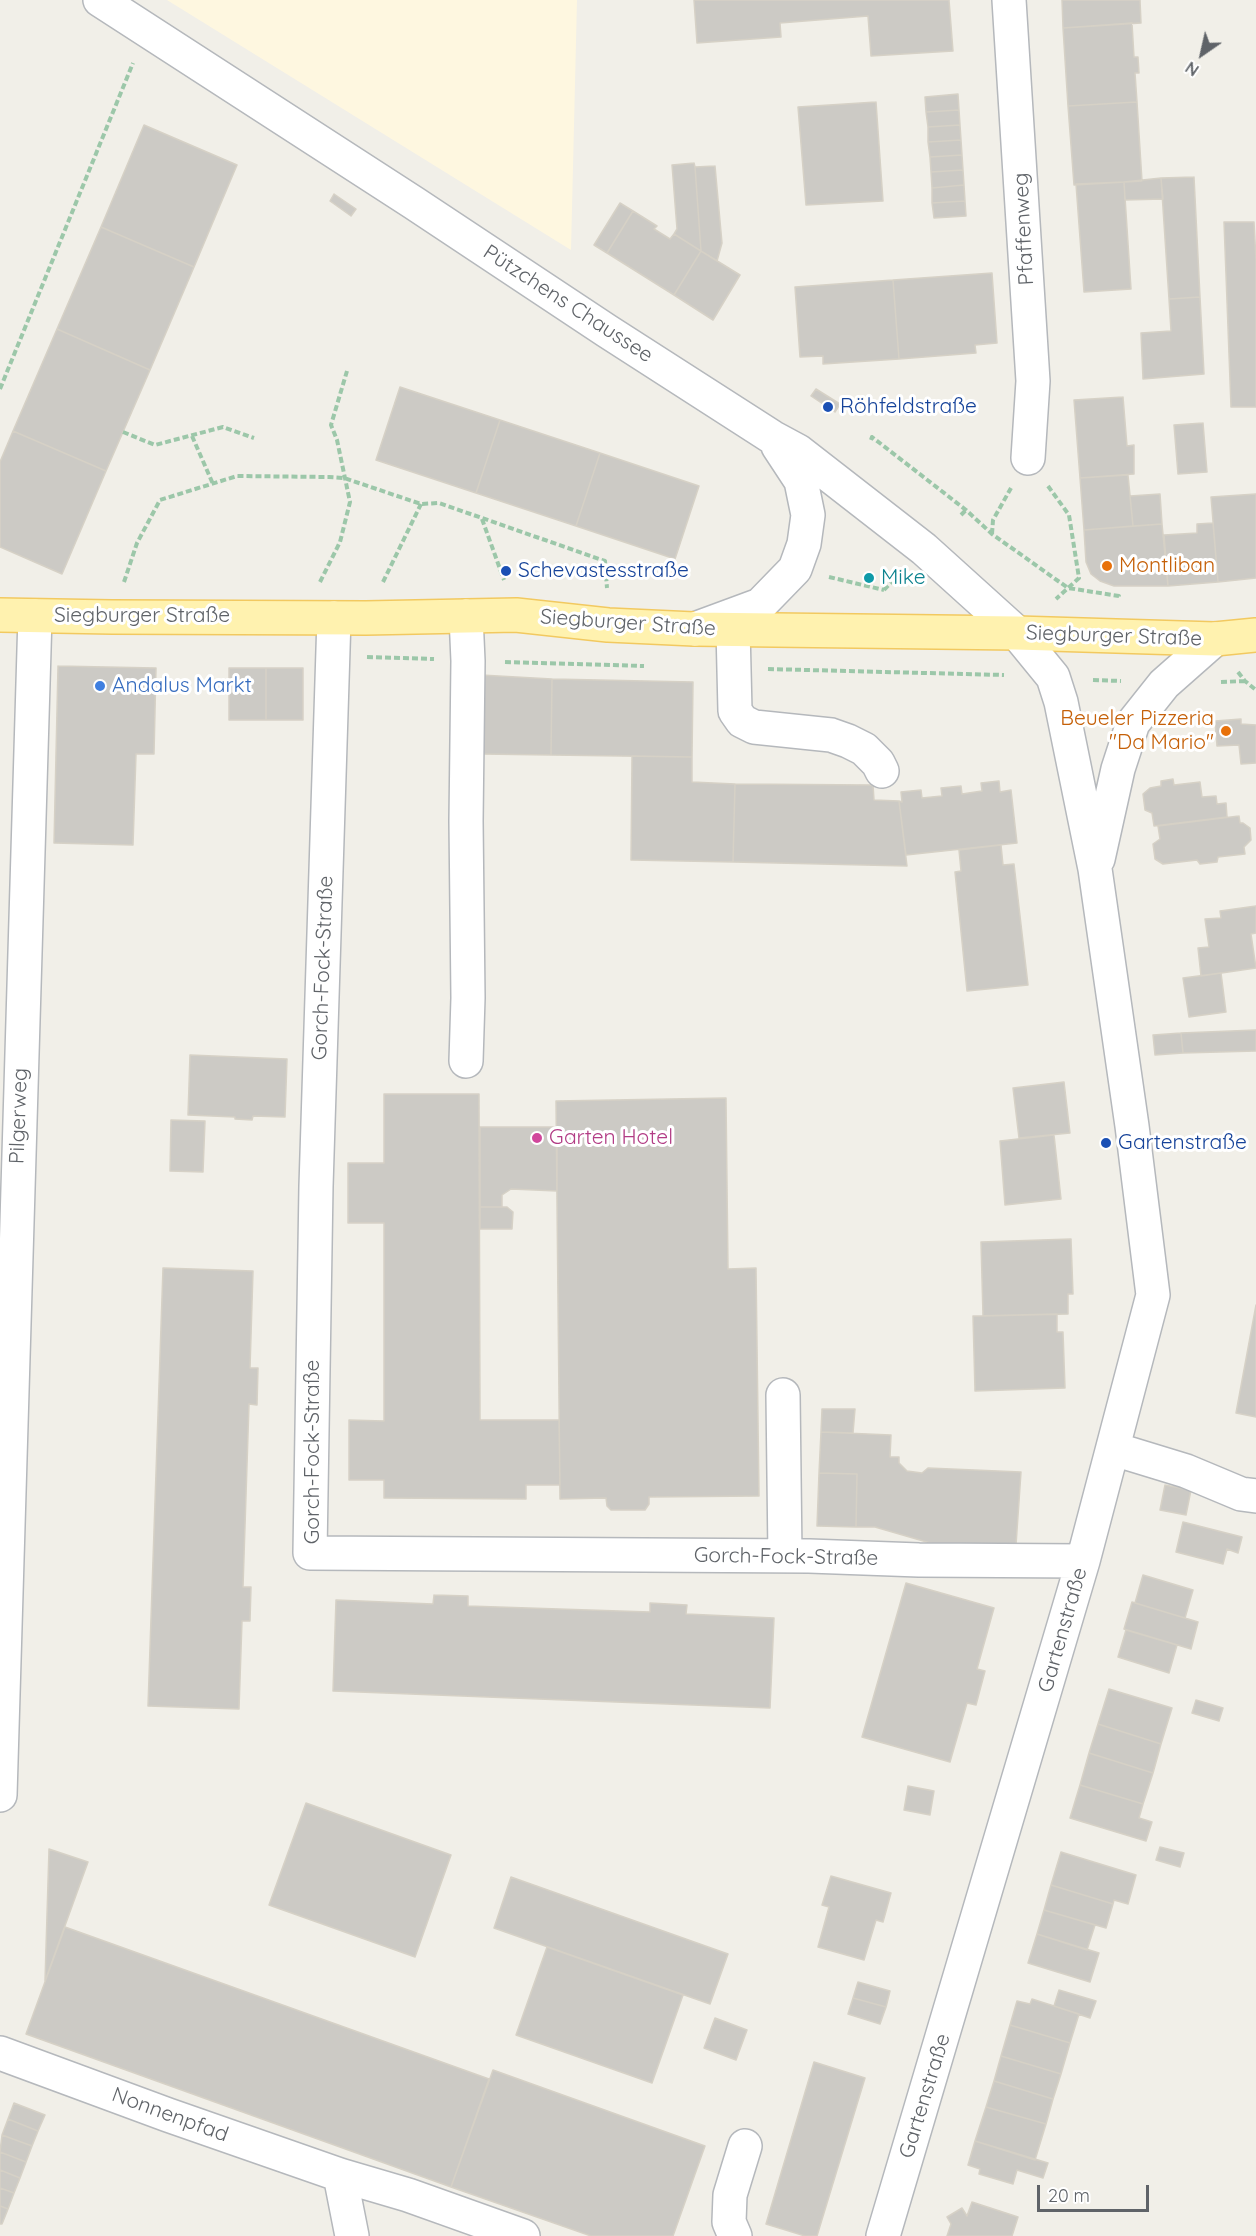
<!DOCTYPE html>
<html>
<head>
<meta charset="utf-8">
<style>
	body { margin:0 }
	#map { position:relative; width:1256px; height:2236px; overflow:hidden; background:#f1efe8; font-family:Quicksand,sans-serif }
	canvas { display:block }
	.north { position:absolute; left:1172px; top:24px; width:60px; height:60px; -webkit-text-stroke:4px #fff; paint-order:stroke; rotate:214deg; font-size:16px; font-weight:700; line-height:24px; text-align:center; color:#5f6368 }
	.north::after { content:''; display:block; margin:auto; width:21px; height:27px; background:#5f6368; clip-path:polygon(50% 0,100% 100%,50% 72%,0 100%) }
	.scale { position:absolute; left:1037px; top:2185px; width:112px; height:27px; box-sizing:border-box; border:3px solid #5f6368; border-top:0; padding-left:8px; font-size:18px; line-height:21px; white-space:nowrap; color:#5f6368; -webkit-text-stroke:4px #fff; paint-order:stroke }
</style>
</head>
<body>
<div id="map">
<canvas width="1256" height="2236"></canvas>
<div class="north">N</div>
<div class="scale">20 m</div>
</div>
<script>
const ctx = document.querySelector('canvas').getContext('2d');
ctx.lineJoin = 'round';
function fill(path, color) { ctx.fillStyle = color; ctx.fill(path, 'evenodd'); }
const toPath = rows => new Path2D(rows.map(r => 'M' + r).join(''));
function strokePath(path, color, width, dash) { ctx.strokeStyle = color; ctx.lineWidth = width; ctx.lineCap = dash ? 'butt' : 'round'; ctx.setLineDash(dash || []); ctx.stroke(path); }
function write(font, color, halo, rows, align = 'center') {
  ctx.font = font + ' Quicksand,sans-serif'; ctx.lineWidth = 6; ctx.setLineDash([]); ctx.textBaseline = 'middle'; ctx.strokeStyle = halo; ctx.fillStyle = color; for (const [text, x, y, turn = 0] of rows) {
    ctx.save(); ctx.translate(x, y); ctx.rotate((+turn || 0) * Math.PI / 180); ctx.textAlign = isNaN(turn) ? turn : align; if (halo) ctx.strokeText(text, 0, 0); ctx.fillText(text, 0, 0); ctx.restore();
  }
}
const commercial = toPath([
	[167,0,577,0,571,250]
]);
const building = toPath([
	[694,0,949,0,953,51,871,56,868,16,780,23,781,37,697,43,694,0],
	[1062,0,1140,0,1141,23,1063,28,1062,0],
	[1132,23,1134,57,1138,57,1139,73,1135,73,1137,102,1068,106,1063,28,1132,23],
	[958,94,959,110,926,112,925,97,958,94],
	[876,102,883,201,806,205,798,107,876,102],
	[1137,102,1142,181,1074,185,1068,106,1137,102],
	[959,110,960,125,928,127,926,112,959,110],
	[144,125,237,165,194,267,101,227,144,125],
	[960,125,961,140,928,142,928,127,960,125],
	[961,140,962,155,930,157,928,142,961,140],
	[962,155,963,170,931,172,930,157,962,155],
	[694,163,695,167,701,251,674,234,677,229,672,165,694,163],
	[715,166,722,243,717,261,701,251,695,167,715,166],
	[963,170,964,185,932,188,931,172,963,170],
	[1194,177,1200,297,1169,299,1161,178,1194,177],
	[1161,178,1163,199,1125,200,1124,182,1161,178],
	[1124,182,1131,289,1084,292,1076,184,1124,182],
	[964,185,965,201,932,203,932,188,964,185],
	[334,194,356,209,351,216,330,201,334,194],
	[965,201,966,216,934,218,932,203,965,201],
	[620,203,633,211,607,253,594,245,620,203],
	[633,211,657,226,654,229,670,239,674,234,701,251,674,295,607,253,633,211],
	[1224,222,1254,222,1256,260,1256,407,1231,407,1224,222],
	[101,227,194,267,150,370,57,329,101,227],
	[701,251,740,275,713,320,674,295,701,251],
	[992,273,997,343,975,345,976,353,899,359,893,280,992,273],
	[893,280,899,359,823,364,823,356,800,357,795,287,893,280],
	[1200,297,1204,374,1143,379,1141,333,1171,331,1169,299,1200,297],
	[57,329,150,370,106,471,13,431,57,329],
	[400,387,500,420,476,493,376,460,400,387],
	[816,389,840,404,835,412,811,396,816,389],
	[1123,397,1127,446,1134,445,1134,474,1080,478,1074,400,1123,397],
	[500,420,600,453,576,526,476,493,500,420],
	[1203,423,1207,472,1178,474,1174,425,1203,423],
	[13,431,106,471,62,574,0,547,0,462,13,431],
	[600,453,699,486,675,559,576,526,600,453],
	[1128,475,1133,526,1084,530,1080,478,1128,475],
	[1160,494,1162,524,1133,526,1130,496,1160,494],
	[1256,494,1256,578,1218,582,1211,497,1256,494],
	[1213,523,1218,582,1168,586,1164,535,1197,533,1197,524,1213,523],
	[1162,524,1168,586,1114,586,1100,581,1091,574,1086,562,1084,530,1162,524],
	[58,666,156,668,154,754,136,754,133,845,54,843,58,666],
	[229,668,266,668,266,720,229,720,229,668],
	[266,668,303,668,303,720,266,720,266,668],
	[481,675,552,679,551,755,481,754,481,675],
	[552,679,693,682,692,757,551,755,552,679],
	[1241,719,1241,724,1256,725,1256,763,1241,764,1239,745,1217,746,1215,721,1241,719],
	[632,756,692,757,692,782,735,784,733,862,631,860,632,756],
	[1173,779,1174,785,1200,782,1202,797,1216,796,1217,804,1226,803,1227,817,1154,826,1152,813,1145,810,1143,794,1150,788,1161,786,1161,781,1173,779],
	[999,781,1000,792,1011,790,1017,843,906,855,899,801,902,802,901,792,921,790,922,798,942,796,941,788,961,786,962,794,982,791,981,783,999,781],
	[735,784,873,785,874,800,899,801,907,866,733,862,735,784],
	[1239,816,1240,823,1243,823,1250,828,1251,840,1244,847,1245,854,1218,857,1217,862,1200,864,1197,860,1163,864,1155,859,1153,844,1160,839,1158,826,1239,816],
	[1001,845,1003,865,1014,864,1028,985,967,991,955,872,961,871,959,850,1001,845],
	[1256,906,1256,933,1251,934,1256,968,1201,976,1198,948,1209,947,1205,919,1221,918,1220,911,1256,906],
	[1221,973,1226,1012,1189,1017,1183,978,1221,973],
	[1256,1030,1256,1051,1183,1053,1181,1033,1256,1030],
	[1181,1033,1183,1053,1155,1055,1153,1035,1181,1033],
	[190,1055,287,1059,285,1117,253,1116,252,1120,235,1119,235,1117,188,1115,190,1055],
	[1064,1082,1070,1133,1019,1138,1013,1088,1064,1082],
	[384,1094,479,1094,480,1420,559,1420,560,1485,526,1485,526,1499,384,1498,384,1480,349,1480,349,1420,384,1421,384,1223,348,1223,348,1163,384,1163,384,1094],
	[726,1098,728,1269,756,1268,759,1496,649,1497,649,1504,645,1510,611,1510,607,1506,606,1498,560,1499,556,1101,726,1098],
	[171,1120,205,1121,203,1172,170,1171,171,1120],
	[480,1127,557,1127,557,1191,511,1189,502,1195,502,1207,480,1207,480,1127],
	[1054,1135,1061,1199,1005,1205,1000,1141,1054,1135],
	[480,1207,507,1207,513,1212,512,1229,480,1229,480,1207],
	[1071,1239,1073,1294,1068,1294,1068,1314,983,1316,981,1242,1071,1239],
	[163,1268,253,1271,250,1368,258,1368,257,1405,249,1404,243,1587,251,1587,250,1621,242,1621,239,1709,148,1706,163,1268],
	[1256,1305,1256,1417,1236,1413,1256,1305],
	[1057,1314,1057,1332,1063,1332,1065,1388,975,1391,973,1316,1057,1314],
	[822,1409,855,1409,853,1433,821,1432,822,1409],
	[821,1432,891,1435,890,1457,899,1457,899,1463,907,1471,922,1473,928,1468,1021,1472,1016,1545,937,1545,875,1527,856,1527,857,1474,819,1473,821,1432],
	[819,1473,857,1474,856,1527,817,1526,819,1473],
	[1165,1485,1191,1490,1186,1515,1160,1510,1165,1485],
	[1183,1522,1242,1537,1238,1553,1227,1549,1223,1564,1176,1552,1183,1522],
	[1143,1575,1193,1590,1185,1618,1135,1603,1143,1575],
	[906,1583,994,1608,977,1669,985,1671,976,1705,967,1703,950,1762,862,1737,906,1583],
	[434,1595,468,1596,468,1606,650,1612,650,1603,687,1605,686,1614,774,1618,770,1708,333,1691,336,1600,433,1604,434,1595],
	[1132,1602,1198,1622,1191,1649,1124,1629,1132,1602],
	[1126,1630,1177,1645,1169,1673,1118,1657,1126,1630],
	[1109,1689,1172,1708,1161,1744,1098,1724,1109,1689],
	[1196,1700,1223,1708,1219,1721,1192,1713,1196,1700],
	[1098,1724,1161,1744,1153,1773,1089,1753,1098,1724],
	[1089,1753,1153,1773,1143,1804,1080,1785,1089,1753],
	[1080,1785,1143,1804,1139,1818,1152,1822,1146,1841,1070,1818,1080,1785],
	[908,1786,934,1791,930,1815,904,1810,908,1786],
	[306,1803,451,1855,415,1957,269,1905,306,1803],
	[1160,1847,1184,1853,1180,1867,1156,1860,1160,1847],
	[49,1849,88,1862,45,1981,49,1849],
	[1061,1852,1136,1875,1128,1904,1114,1900,1113,1904,1051,1885,1061,1852],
	[831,1876,891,1893,883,1922,876,1920,864,1960,818,1947,829,1907,822,1905,831,1876],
	[511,1877,728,1954,710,2004,494,1928,511,1877],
	[1051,1885,1113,1904,1106,1928,1044,1910,1051,1885],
	[1044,1910,1095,1925,1087,1950,1037,1934,1044,1910],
	[65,1927,489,2079,451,2187,26,2034,65,1927],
	[1037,1934,1099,1953,1090,1982,1028,1963,1037,1934],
	[547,1947,683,1995,652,2083,516,2035,547,1947],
	[858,1982,890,1991,886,2007,853,1998,858,1982],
	[1059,1990,1096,2001,1090,2018,1054,2006,1059,1990],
	[853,1998,886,2007,880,2024,848,2014,853,1998],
	[1032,1999,1079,2014,1070,2043,1010,2025,1017,2001,1030,2004,1032,1999],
	[715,2018,747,2030,736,2060,704,2048,715,2018],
	[1010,2025,1070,2043,1061,2074,1001,2056,1010,2025],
	[1001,2056,1061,2074,1053,2099,994,2081,1001,2056],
	[814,2062,865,2078,817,2236,805,2236,766,2224,814,2062],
	[493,2070,705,2146,673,2236,591,2236,451,2187,493,2070],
	[994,2081,1053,2099,1046,2124,986,2107,994,2081],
	[14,2103,45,2115,38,2131,8,2119,14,2103],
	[986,2107,1046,2124,1035,2160,975,2141,986,2107],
	[8,2119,38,2131,32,2146,2,2135,8,2119],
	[2,2135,32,2146,26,2162,0,2152,2,2135],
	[975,2141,1048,2163,1043,2178,1017,2170,1013,2184,979,2174,980,2169,968,2165,975,2141],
	[0,2152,26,2162,20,2178,0,2170,0,2152],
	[0,2170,20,2178,14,2193,0,2188,0,2170],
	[0,2188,14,2193,8,2209,0,2206,0,2188],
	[972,2202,1018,2217,1012,2236,947,2236,951,2224,947,2217,962,2208,967,2216,972,2202],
	[0,2206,8,2209,2,2224,0,2224,0,2206]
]);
const path = toPath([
	[0,389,133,63],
	[123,432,155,445,223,427,254,438],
	[192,436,213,484],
	[871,440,872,437,966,510,992,534,1068,588,1119,596,1119,599],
	[1048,486,1069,515,1079,578,1056,599],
	[961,515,966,510],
	[482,519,504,580],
	[992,534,993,520,1011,488],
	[829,577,884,590],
	[124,582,137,543,160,500,237,476,329,477,344,478,421,504,439,503,605,561,607,588],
	[320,582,340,542,350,502,337,440,331,425,347,371],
	[383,582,421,504],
	[884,590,898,575],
	[367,657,434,659],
	[505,662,644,666],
	[768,669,1004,675],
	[1238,672,1245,681,1256,690],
	[1093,680,1121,681],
	[1221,682,1245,681]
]);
const minor = toPath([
	[100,0,414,203,607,331,772,437,798,451,924,549,1017,633,1053,677,1061,702,1095,869,1132,1126,1153,1295,1083,1561,883,2236],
	[1009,0,1033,381,1028,458],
	[466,616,468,661,466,821,468,998,466,1061],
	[334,618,316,1186,310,1553,809,1556,919,1560,1083,1561],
	[695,629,760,605,795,569,804,544,808,515,801,481,778,446],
	[733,629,735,711,742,721,754,727,831,735,848,741,864,749,878,763,882,771],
	[1098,859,1118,769,1133,723,1164,684,1215,639],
	[783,1395,785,1556],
	[1114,1449,1186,1471,1241,1494,1256,1496],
	[0,1795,35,616],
	[0,2053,168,2115,340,2175,408,2195,523,2236],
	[340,2175,352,2236],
	[735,2236,729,2222,730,2195,745,2146]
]);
const major = toPath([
	[0,615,112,617,366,618,516,615,608,625,694,629,1017,633,1215,639,1256,635]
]);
const markers = [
	[828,407,6,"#1a4fb4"],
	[1107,566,6,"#e8710a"],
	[506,571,6,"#1a4fb4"],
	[869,578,6,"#0f9aa8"],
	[100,686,6,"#3f7fe0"],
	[1226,731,6,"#e8710a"],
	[537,1138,6,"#d1479c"],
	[1106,1143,6,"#1a4fb4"]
];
const streetNames = [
	["Pfaffenweg",1024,229,-93],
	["Pützchens Chaussee",568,304,33],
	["Siegburger Straße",142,616],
	["Siegburger Straße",628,623,4],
	["Siegburger Straße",1114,636,2],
	["Gorch-Fock-Straße",323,968,-88],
	["Pilgerweg",19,1116,-88],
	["Gorch-Fock-Straße",313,1452,-90],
	["Gorch-Fock-Straße",786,1557,1],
	["Gartenstraße",1063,1630,-74],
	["Gartenstraße",925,2096,-73],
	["Nonnenpfad",170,2115,20]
];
const transitNames = [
	["Röhfeldstraße",840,407],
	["Schevastesstraße",518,571],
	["Gartenstraße",1118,1143]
];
const foodNames = [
	["Montliban",1119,566],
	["Beueler Pizzeria",1214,719,"right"],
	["\"Da Mario\"",1214,743,"right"]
];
const cultureNames = [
	["Mike",881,578]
];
const shopNames = [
	["Andalus Markt",112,686]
];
const hotelNames = [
	["Garten Hotel",549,1138]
];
fill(commercial, '#fef7e0');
fill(building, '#cccac5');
strokePath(building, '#d6d1c6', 1.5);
strokePath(minor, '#b5b8bc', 36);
strokePath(major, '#f2c960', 36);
strokePath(path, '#9cc7a9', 4, [6, 3]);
strokePath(minor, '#fff', 33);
strokePath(major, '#fff2af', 33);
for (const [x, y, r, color] of markers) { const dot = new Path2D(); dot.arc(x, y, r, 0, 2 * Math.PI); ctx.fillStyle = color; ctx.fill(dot); strokePath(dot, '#fff', 2); }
write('21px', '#5f6368', '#fff', streetNames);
write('21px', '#164399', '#fff', transitNames, 'left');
write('21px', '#c56008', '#fff', foodNames, 'left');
write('21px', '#0d838f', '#fff', cultureNames, 'left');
write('21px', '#366cbe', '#fff', shopNames, 'left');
write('21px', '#b23c85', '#fff', hotelNames, 'left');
</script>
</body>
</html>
